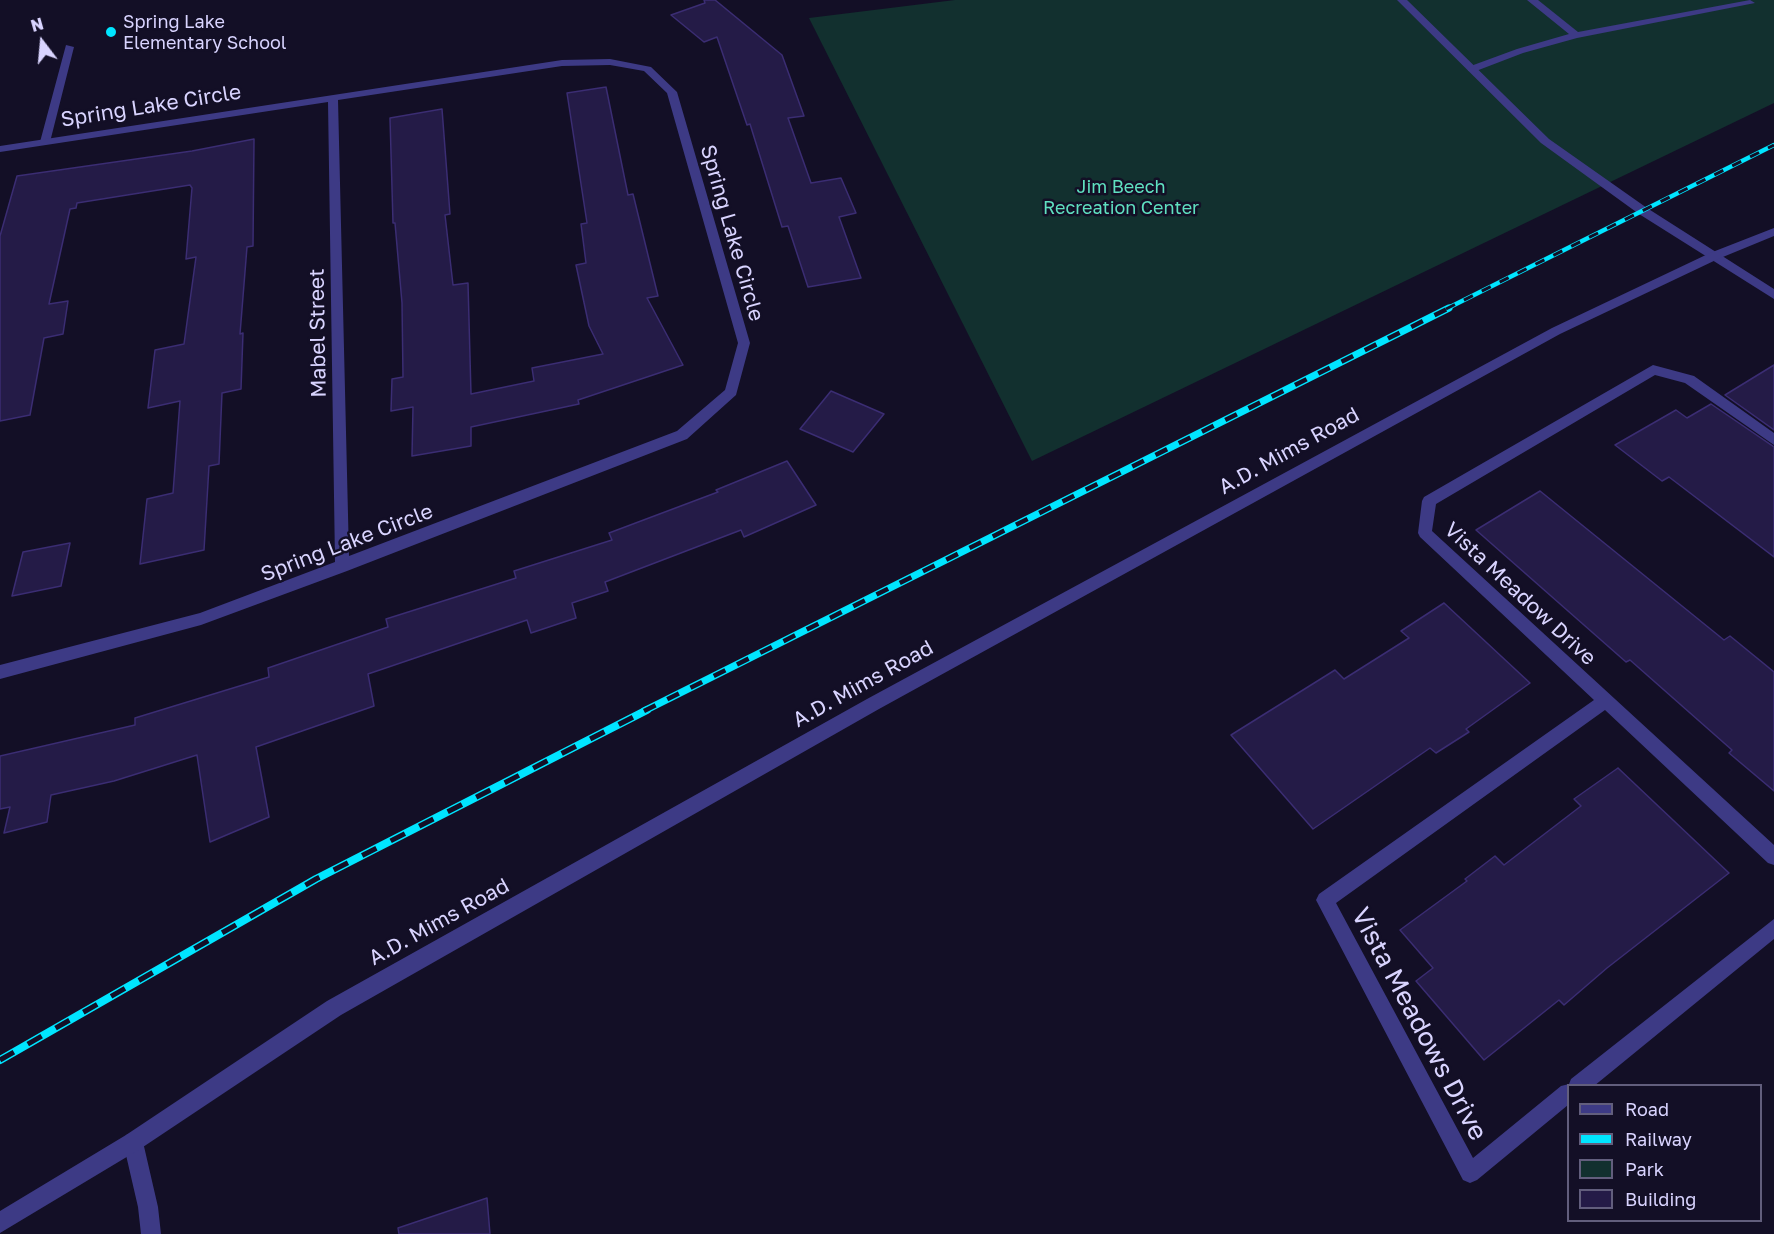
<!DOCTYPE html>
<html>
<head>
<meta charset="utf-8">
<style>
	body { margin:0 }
	#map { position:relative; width:1774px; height:1234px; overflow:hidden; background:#130f26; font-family:"Golos Text",sans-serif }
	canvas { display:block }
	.legend { position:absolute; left:1567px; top:1084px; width:195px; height:138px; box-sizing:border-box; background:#130f26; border:2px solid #625e7d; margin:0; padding:8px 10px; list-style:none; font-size:18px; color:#d9d4ff }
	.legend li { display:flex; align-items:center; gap:12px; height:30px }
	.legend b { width:30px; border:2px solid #625e7d }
	.north { position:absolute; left:12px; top:12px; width:60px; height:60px; -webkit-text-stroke:4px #130f26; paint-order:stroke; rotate:344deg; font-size:16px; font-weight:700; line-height:24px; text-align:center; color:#d9d4ff }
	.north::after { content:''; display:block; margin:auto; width:21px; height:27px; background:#d9d4ff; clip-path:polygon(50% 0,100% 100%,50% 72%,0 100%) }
</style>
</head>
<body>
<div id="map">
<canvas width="1774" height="1234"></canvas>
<ul class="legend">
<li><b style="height:8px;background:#3d3a85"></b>Road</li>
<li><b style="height:8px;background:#00e5ff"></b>Railway</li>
<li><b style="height:16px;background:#12302f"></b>Park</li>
<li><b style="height:16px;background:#241b47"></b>Building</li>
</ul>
<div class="north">N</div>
</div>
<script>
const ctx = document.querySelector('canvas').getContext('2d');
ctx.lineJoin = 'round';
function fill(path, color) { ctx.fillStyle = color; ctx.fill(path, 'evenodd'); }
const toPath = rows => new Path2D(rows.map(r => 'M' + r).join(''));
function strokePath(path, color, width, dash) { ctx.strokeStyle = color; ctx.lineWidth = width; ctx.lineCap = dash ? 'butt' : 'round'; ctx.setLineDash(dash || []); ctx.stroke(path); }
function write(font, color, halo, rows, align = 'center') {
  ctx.font = font + ' "Golos Text",sans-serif'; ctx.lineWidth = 5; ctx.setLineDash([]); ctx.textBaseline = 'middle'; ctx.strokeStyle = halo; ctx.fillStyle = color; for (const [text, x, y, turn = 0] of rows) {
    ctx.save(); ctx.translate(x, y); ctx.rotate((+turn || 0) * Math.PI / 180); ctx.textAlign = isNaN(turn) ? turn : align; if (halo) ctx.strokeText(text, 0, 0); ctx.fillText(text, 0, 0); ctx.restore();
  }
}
const green = toPath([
	[955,0,1774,0,1774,103,1032,461,809,18]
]);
const building = toPath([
	[704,0,715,0,782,55,804,116,788,118,811,183,841,178,856,213,839,217,861,278,808,287,788,226,782,227,750,124,747,125,717,37,704,42,671,15,705,3,704,0],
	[606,87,628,195,633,194,658,296,647,298,683,365,578,400,579,404,471,427,471,446,412,456,413,407,391,411,392,379,403,377,402,303,395,223,393,223,390,118,442,109,450,214,445,215,453,285,468,283,471,394,534,381,532,368,603,354,589,326,576,265,586,263,581,224,587,223,567,93,606,87],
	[254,139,253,246,247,247,240,334,243,333,241,389,222,393,219,464,209,466,204,550,140,564,147,499,173,493,180,401,148,408,155,350,184,344,196,257,186,259,192,188,190,185,77,203,76,208,70,209,49,304,68,301,63,334,44,338,30,415,0,421,0,236,17,176,192,151,254,139],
	[1774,365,1774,430,1725,395,1774,365],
	[831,391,884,414,853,452,800,429,831,391],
	[1711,404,1774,447,1774,557,1669,477,1662,481,1615,445,1676,410,1687,418,1711,404],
	[787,461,816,505,744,537,741,530,605,582,608,591,572,603,576,618,531,633,527,620,368,674,374,706,256,747,269,817,210,842,197,755,114,781,51,795,47,822,4,833,10,807,0,809,0,756,135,725,135,718,269,677,268,668,388,627,386,619,516,578,514,571,612,540,609,533,718,492,716,490,787,461],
	[1540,491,1724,640,1730,636,1774,672,1774,791,1729,753,1732,750,1630,660,1626,662,1476,530,1540,491],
	[70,543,61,586,12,596,23,552,70,543],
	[1444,603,1530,683,1466,729,1469,732,1436,753,1430,748,1313,829,1231,735,1335,670,1344,679,1409,638,1401,631,1444,603],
	[1618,768,1729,873,1607,968,1564,1005,1559,1000,1484,1060,1416,981,1433,968,1400,930,1467,881,1465,879,1495,856,1504,865,1581,806,1574,799,1618,768],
	[487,1198,490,1234,399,1234,398,1228,487,1198]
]);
const service = toPath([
	[1527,0,1538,0,1578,32,1750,0,1755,3,1577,38,1523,53,1476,71,1468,71,1468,67,1517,49,1569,34,1527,0],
	[66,45,74,47,50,142,45,145,40,142,66,45],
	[133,1132,140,1135,143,1142,158,1207,161,1234,141,1234,138,1207,123,1142,126,1135,133,1132]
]);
const minor = toPath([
	[1397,0,1407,0,1549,139,1647,208,1774,289,1774,299,1639,214,1541,143,1397,0],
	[610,59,651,67,677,92,750,343,736,395,687,439,347,571,201,625,0,679,0,665,200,613,335,562,328,102,0,152,0,146,562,60,610,59],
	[610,65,644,71,667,93,738,343,725,390,677,431,349,556,338,100,562,66,610,65],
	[1653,365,1694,376,1774,433,1774,445,1685,383,1655,375,1436,504,1432,531,1774,845,1774,865,1768,863,1605,710,1336,903,1473,1158,1561,1086,1569,1084,1571,1079,1774,919,1774,939,1594,1086,1568,1086,1568,1105,1477,1180,1470,1183,1463,1180,1316,900,1319,894,1594,700,1420,537,1418,533,1422,501,1424,497,1653,365]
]);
const tertiary = toPath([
	[1774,228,1774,236,1718,259,1560,334,879,709,341,1015,140,1149,0,1233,0,1211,126,1135,327,1001,867,699,1552,328,1710,253,1774,228]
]);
const railFar2 = toPath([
	[1446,309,1774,145]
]);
const railFar1 = toPath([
	[644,711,1449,308]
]);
const rail = toPath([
	[0,1060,316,879,647,710]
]);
const markers = [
	[111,32,6,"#00e5ff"]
];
const farPoinames = [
	["Spring Lake",123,22],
	["Elementary School",123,43]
];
const farParknames = [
	["Jim Beech",1121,187],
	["Recreation Center",1121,208]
];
const streetNames = [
	["Spring Lake Circle",151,106,-9],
	["Spring Lake Circle",732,233,74],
	["Mabel Street",318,333,-91],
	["A.D. Mims Road",1289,451,-29],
	["Spring Lake Circle",347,543,-21],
	["Vista Meadow Drive",1520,594,43],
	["A.D. Mims Road",863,684,-29],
	["A.D. Mims Road",439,922,-29]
];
const nearStreetnames = [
	["Vista Meadows Drive",1419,1024,62]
];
fill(green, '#12302f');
fill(building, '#241b47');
strokePath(building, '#3b2d73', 1.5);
fill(service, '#3d3a85');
fill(minor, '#3d3a85');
fill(tertiary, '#3d3a85');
strokePath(railFar2, '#00e5ff', 4.5);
strokePath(railFar1, '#00e5ff', 7);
strokePath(rail, '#00e5ff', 8);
strokePath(railFar2, '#130f26', 3, [10]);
strokePath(railFar1, '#130f26', 4.5, [13]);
strokePath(rail, '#130f26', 5, [16]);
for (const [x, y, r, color] of markers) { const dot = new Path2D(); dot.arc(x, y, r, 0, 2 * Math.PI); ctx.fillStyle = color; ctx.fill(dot); strokePath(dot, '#130f26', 2); }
write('18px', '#d9d4ff', '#130f26', farPoinames, 'left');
write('18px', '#5fe0c0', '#130f26', farParknames);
write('21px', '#d9d4ff', '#130f26', streetNames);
write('26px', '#d9d4ff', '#130f26', nearStreetnames);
</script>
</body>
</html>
